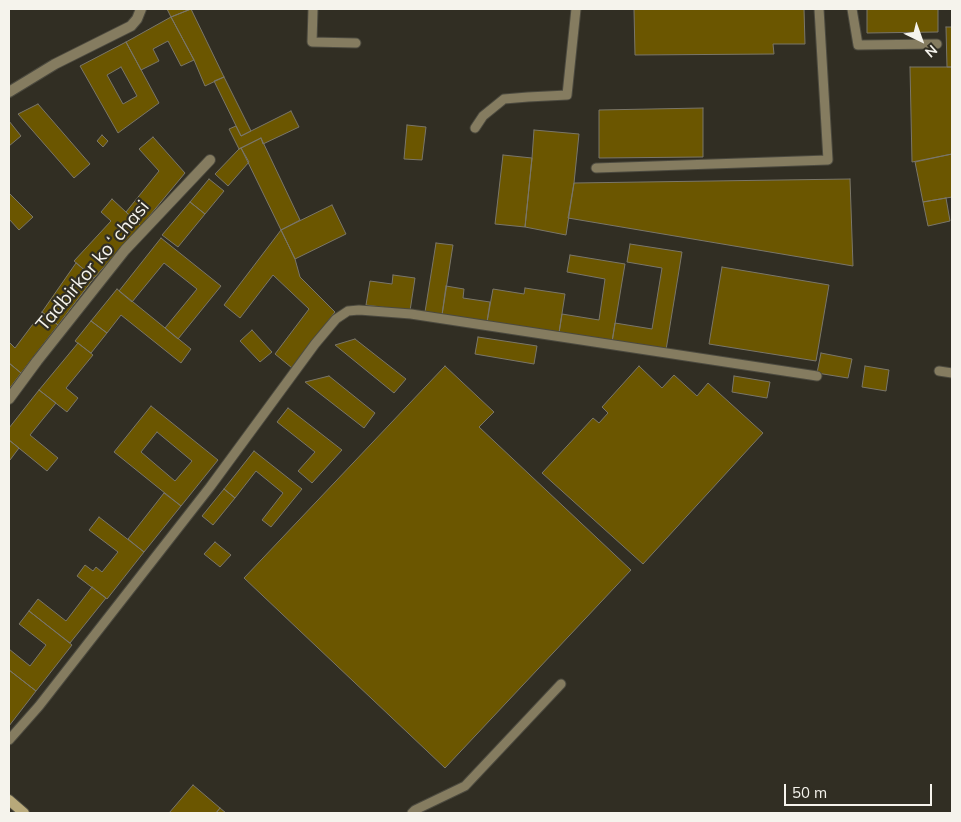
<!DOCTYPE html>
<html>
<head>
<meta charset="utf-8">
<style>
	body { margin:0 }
	#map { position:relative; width:961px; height:822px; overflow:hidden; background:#312e23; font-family:Mulish,sans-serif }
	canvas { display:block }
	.frame { position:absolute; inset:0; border:10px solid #f5f3ec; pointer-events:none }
	.north { position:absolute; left:896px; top:15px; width:50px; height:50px; -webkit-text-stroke:4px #312e23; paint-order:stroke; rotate:138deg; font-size:14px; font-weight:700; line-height:20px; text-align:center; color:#f5f3ec }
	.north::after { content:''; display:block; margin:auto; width:18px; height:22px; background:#f5f3ec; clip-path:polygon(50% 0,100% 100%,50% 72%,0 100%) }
	.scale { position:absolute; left:784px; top:784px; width:148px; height:22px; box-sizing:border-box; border:2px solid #f5f3ec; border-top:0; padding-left:6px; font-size:15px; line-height:18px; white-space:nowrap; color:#f5f3ec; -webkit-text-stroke:4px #312e23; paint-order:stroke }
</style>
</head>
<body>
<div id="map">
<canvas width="961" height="822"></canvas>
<div class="frame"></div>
<div class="north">N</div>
<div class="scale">50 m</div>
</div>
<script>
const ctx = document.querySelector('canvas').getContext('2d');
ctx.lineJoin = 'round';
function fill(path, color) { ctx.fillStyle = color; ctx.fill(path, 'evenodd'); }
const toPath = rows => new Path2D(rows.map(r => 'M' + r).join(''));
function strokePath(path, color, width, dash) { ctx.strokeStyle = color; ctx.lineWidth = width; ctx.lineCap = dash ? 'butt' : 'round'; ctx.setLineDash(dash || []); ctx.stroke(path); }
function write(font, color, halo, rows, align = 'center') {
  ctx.font = font + ' Mulish,sans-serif'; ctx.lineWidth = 4.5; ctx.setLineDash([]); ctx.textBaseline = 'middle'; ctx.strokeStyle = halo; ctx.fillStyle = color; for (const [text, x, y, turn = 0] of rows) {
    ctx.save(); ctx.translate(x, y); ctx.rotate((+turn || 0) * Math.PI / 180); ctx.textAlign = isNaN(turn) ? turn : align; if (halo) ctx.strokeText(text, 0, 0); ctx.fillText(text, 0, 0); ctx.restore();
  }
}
const building = toPath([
	[167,9,191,9,171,17,167,9],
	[191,9,224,77,205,86,194,60,171,17,191,9],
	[634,9,804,9,805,44,773,44,774,54,635,55,634,9],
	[867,9,938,9,938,32,867,33,867,9],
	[171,17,194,60,181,66,168,41,153,49,159,61,141,70,126,42,171,17],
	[946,27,952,27,952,67,947,67,946,27],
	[126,42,159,103,118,133,80,66,126,42],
	[121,67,137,96,123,104,107,75,121,67],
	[910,67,952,67,952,154,912,162,910,67],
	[224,77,251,131,241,136,214,81,224,77],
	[38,104,90,164,74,178,18,114,38,104],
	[703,108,703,157,599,158,599,110,703,108],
	[291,111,299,127,263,144,261,138,239,149,229,129,236,126,241,136,291,111],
	[9,121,21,136,9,146,9,121],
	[407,125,426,127,422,160,404,159,407,125],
	[534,130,579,134,574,183,566,235,525,227,532,158,534,130],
	[102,135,108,141,103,147,97,141,102,135],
	[153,137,185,173,141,226,126,212,159,171,139,149,153,137],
	[261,138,300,220,281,230,241,148,261,138],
	[241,148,249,162,228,186,215,174,239,149,241,148],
	[952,154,952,197,923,202,915,162,952,154],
	[503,155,532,158,525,227,495,224,503,155],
	[209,179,224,191,205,214,190,202,209,179],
	[850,179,853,266,568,218,574,183,850,179],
	[9,193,33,217,19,230,9,219,9,193],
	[946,198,950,221,928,226,923,202,946,198],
	[112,199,141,226,94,278,74,261,111,221,101,212,112,199],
	[190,202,205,214,178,247,162,235,190,202],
	[332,205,346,234,295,259,281,230,332,205],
	[281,230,295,259,300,277,335,312,292,368,275,354,309,309,273,275,240,318,224,305,281,230],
	[161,238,221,286,178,339,165,328,197,289,164,263,132,302,119,291,161,238],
	[436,243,453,245,442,315,425,312,436,243],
	[630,244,682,252,666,350,612,342,615,323,652,329,662,268,627,262,630,244],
	[570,255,625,264,612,342,559,333,562,314,599,320,605,279,567,272,570,255],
	[76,263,94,278,58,325,42,312,76,263],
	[722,267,829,285,816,361,709,344,722,267],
	[393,275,415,278,410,311,366,305,370,281,392,284,393,275],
	[446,286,464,289,463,298,490,302,487,322,442,315,446,286],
	[525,288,565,294,559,333,487,322,493,289,524,294,525,288],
	[117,289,191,349,181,363,121,315,107,333,91,321,117,289],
	[42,312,58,325,21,373,9,363,9,342,15,348,42,312],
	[91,321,107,333,91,353,75,341,91,321],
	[252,330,272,352,260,362,240,341,252,330],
	[478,337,537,346,534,364,475,354,478,337],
	[355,339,406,379,394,393,335,345,355,339],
	[78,343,93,355,66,388,78,398,67,412,39,390,78,343],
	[821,353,852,359,848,378,817,373,821,353],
	[9,363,21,373,9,389,9,363],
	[445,366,494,412,479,427,631,570,445,768,244,578,445,366],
	[639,366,662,388,674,375,697,396,708,383,763,433,643,564,542,473,593,418,599,423,608,413,602,407,639,366],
	[865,366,889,370,886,391,862,387,865,366],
	[329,376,375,413,364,428,305,382,329,376],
	[734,376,770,382,767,398,732,392,734,376],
	[39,390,56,403,30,435,58,458,47,471,9,440,9,428,39,390],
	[151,406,218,460,181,506,114,452,151,406],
	[157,432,192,461,175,481,141,452,157,432],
	[288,408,342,450,312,483,298,471,315,452,277,422,288,408],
	[9,440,19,448,10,460,9,459,9,440],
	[254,451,302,489,271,527,262,520,283,493,256,471,235,498,224,489,254,451],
	[224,489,235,498,213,525,202,516,224,489],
	[164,493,181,506,144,552,128,539,164,493],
	[99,517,144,552,107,599,77,576,85,565,93,571,96,567,102,572,118,552,89,530,99,517],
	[215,542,231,555,220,567,204,554,215,542],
	[92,587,106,598,70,643,29,611,38,599,66,621,92,587],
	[29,611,72,645,36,691,9,670,9,649,30,666,46,645,19,624,29,611],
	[9,670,36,691,9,726,9,670],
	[193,785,220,808,216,813,169,813,193,785],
	[220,808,226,813,216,813,220,808]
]);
const service = toPath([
	[313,9,312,42,356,43],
	[852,9,858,45,937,44],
	[475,128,483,116,504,99,528,97,567,95,576,9],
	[596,168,828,160,819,9],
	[939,371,952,373],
	[9,740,39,706,210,487,315,344,336,319,348,311,359,310,411,314,817,376],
	[412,813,415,810,465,786,561,684]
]);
const minor = toPath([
	[9,92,55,64,131,26,137,19,141,9],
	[9,399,37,361,125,250,210,160]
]);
const secondary = toPath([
	[9,800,24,813]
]);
const streetNames = [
	["Tadbirkor koʻchasi",93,266,-50]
];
fill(building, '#6b5600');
strokePath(building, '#7a7669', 1);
strokePath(service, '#4c4a3f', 11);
strokePath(minor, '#4c4a3f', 12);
strokePath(secondary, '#4c4a3f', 12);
strokePath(service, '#857c60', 9);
strokePath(minor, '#857c60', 10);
strokePath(secondary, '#b8a97a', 10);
write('19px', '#f5f3ec', '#312e23', streetNames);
</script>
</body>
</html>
